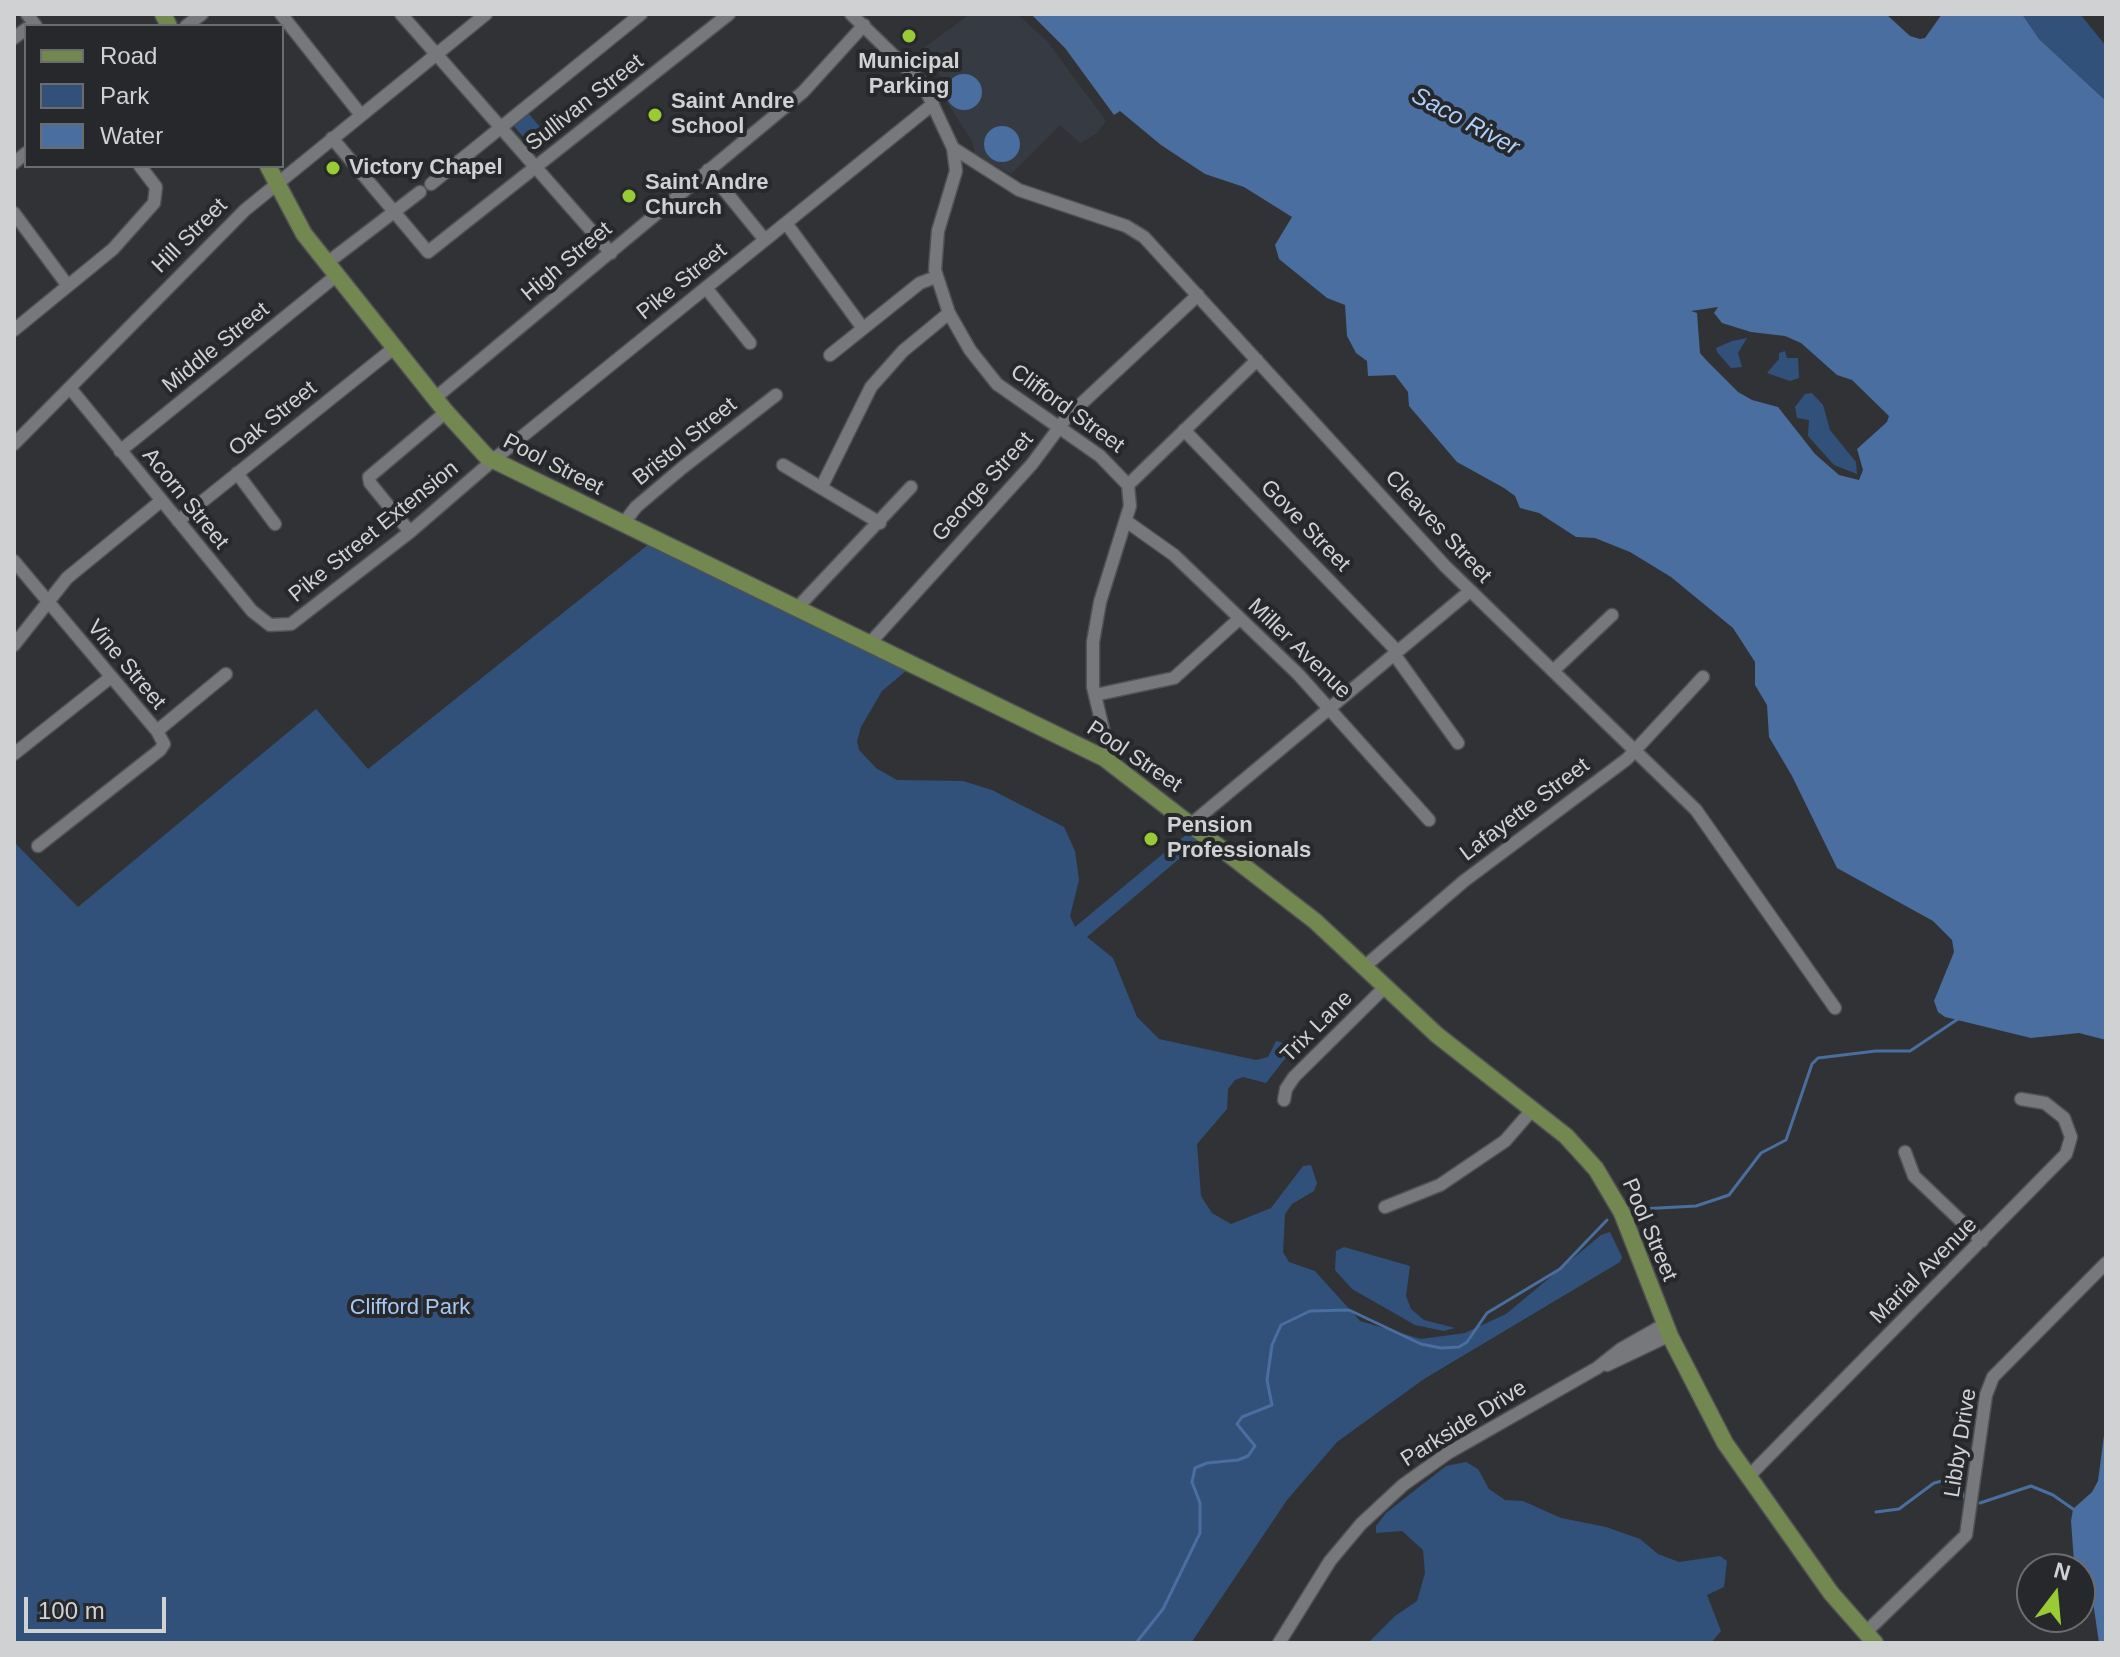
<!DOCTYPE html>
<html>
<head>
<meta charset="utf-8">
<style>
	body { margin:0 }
	#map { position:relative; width:2120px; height:1657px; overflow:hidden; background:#313235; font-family:Helvetica,sans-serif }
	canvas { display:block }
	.frame { position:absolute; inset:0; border:16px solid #d0d1d3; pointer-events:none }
	.legend { position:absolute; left:24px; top:24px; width:260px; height:144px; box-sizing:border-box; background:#27282b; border:2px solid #6b6c6e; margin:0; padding:10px 14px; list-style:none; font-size:24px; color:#d0d1d3 }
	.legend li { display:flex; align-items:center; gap:16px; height:40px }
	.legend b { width:40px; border:2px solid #6b6c6e }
	.north { position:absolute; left:2016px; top:1553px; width:80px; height:80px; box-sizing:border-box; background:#27282b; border:2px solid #6b6c6e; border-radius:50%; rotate:16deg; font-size:22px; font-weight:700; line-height:32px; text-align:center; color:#d0d1d3 }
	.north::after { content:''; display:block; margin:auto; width:28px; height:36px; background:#99cb35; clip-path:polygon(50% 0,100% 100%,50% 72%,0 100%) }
	.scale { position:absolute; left:24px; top:1597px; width:142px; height:36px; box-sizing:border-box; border:4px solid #d0d1d3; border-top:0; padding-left:10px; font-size:24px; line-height:28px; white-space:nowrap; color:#d0d1d3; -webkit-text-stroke:6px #27282b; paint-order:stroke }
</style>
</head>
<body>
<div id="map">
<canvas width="2120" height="1657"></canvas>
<div class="frame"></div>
<ul class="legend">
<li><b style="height:10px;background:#738850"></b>Road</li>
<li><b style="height:22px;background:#31517b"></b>Park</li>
<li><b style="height:22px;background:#496e9f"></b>Water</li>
</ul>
<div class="north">N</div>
<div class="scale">100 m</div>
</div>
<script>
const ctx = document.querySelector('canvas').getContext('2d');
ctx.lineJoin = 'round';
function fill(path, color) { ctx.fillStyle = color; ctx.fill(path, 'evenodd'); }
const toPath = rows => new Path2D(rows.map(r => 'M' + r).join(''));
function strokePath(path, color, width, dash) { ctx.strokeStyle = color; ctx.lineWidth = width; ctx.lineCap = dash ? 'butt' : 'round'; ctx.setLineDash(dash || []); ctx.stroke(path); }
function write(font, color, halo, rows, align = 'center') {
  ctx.font = font + ' Helvetica,sans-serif'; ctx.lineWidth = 8; ctx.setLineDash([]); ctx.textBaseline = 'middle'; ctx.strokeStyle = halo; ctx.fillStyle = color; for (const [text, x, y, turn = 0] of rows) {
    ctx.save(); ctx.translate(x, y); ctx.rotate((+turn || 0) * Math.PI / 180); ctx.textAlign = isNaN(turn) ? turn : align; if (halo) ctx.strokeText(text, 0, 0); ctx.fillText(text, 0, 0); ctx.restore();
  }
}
const built = toPath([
	[970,14,1017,14,1047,41,1106,121,1096,134,1080,143,1060,125,1011,174,975,154,972,141,944,98,945,82,931,63,923,68,914,55]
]);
const green = toPath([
	[2022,14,2080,14,2106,46,2106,101,2039,39],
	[529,114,551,140,537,153,514,126],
	[1747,338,1738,353,1742,367,1731,368,1717,352,1716,348,1732,341],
	[1785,351,1787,358,1798,358,1799,378,1790,381,1767,373,1779,359,1779,353],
	[1812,393,1823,405,1830,430,1856,462,1857,474,1834,465,1808,436,1809,420,1797,418,1795,407,1805,394],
	[649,544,907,670,882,691,861,727,857,741,859,750,876,768,897,780,963,781,992,790,1064,827,1075,851,1079,880,1070,916,1075,927,1188,833,1199,842,1087,937,1113,958,1137,1017,1159,1039,1256,1060,1268,1057,1276,1041,1288,1044,1291,1051,1266,1083,1243,1077,1235,1080,1228,1089,1227,1109,1197,1144,1201,1196,1212,1213,1231,1224,1271,1208,1303,1166,1311,1165,1317,1183,1314,1191,1292,1204,1285,1214,1283,1252,1289,1262,1315,1271,1360,1321,1421,1339,1465,1333,1506,1314,1601,1235,1610,1232,1622,1257,1620,1262,1424,1379,1337,1442,1287,1500,1191,1643,14,1643,14,842,78,907,316,709,368,769],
	[1344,1247,1410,1266,1406,1296,1411,1309,1424,1320,1455,1328,1444,1331,1415,1325,1352,1289,1335,1270,1336,1251],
	[1466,1462,1478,1469,1489,1489,1505,1500,1523,1501,1561,1518,1606,1527,1640,1539,1658,1554,1679,1562,1720,1556,1727,1561,1724,1587,1707,1595,1721,1631,1711,1643,1368,1643,1395,1616,1417,1601,1425,1573,1423,1550,1402,1531,1376,1533,1376,1526,1386,1513,1446,1466]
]);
const water = toPath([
	[1031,14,1886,14,1910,36,1920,39,1925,38,1942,14,2022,14,2039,39,2106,101,2106,1040,2079,1033,2031,1038,1945,1017,1938,1012,1934,1001,1954,952,1952,940,1933,921,1837,868,1792,776,1769,737,1767,705,1755,685,1755,662,1733,628,1671,577,1630,552,1595,538,1576,537,1539,513,1520,508,1515,496,1504,488,1457,462,1409,406,1408,392,1395,375,1368,376,1367,361,1356,353,1347,336,1345,305,1327,298,1279,259,1275,245,1292,217,1244,187,1205,174,1161,145,1120,111,1114,115,1065,48],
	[1718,307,1714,313,1722,323,1751,332,1785,336,1801,343,1837,375,1852,380,1889,416,1887,422,1857,449,1863,470,1859,480,1839,475,1815,454,1778,407,1752,400,1738,392,1707,361,1700,353,1697,313,1691,311],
	'946 92a18 18 0 1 1 36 0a18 18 0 1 1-36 0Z',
	'984 144a18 18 0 1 1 36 0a18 18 0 1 1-36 0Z',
	[2106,1420,2106,1643,2099,1643,2090,1581,2080,1582,2080,1569,2076,1569,2074,1562,2071,1521,2073,1509,2092,1492,2098,1481]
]);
const stream = toPath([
	[1640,1209,1696,1206,1729,1195,1761,1153,1786,1140,1812,1064,1818,1058,1876,1051,1910,1051,1958,1019],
	[1980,1503,2031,1486,2053,1495,2073,1509],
	[1876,1512,1899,1509,1934,1483,1942,1481,1959,1487,1965,1498],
	[1136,1643,1163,1609,1200,1533,1200,1503,1192,1482,1195,1468,1207,1463,1238,1460,1248,1456,1255,1446,1237,1424,1242,1417,1272,1405,1267,1380,1272,1345,1281,1325,1310,1311,1349,1310,1421,1344,1441,1348,1459,1347,1467,1342,1487,1313,1560,1269,1607,1220]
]);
const minor = toPath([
	[27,14,36,26],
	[281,14,361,115],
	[401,14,611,253],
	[851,14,923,84,953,148,956,171,938,231,935,270,949,313,970,350,997,384,1100,456,1128,485,1130,506,1100,602,1093,642,1093,687,1107,745,1104,758],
	[186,26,202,14],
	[14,38,26,29],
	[332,138,428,252,729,14],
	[953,148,1019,190,1126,226,1144,237,1445,566,1696,810,1835,1008],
	[14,163,26,153],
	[708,170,765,240],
	[431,184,641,14],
	[14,213,68,286],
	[786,223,862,327],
	[327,263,420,192],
	[706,288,750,343],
	[14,330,113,249,154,203,156,187,140,166],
	[830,355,920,283,936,277],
	[70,388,252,611,270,625,291,624,410,532,498,456,933,104],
	[435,398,803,92,864,25],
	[1184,430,1397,651],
	[14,444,245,210,486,14],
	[120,451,337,275],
	[783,465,880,523],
	[237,473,275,524],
	[1128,485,1257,360],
	[821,488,871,387,903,351,949,313],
	[178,521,394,348],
	[1126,521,1174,555,1298,674,1429,820],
	[623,524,636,507,682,468,776,395],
	[410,532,370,483,369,477,446,412],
	[14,561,157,731,164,744,160,750,38,846],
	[797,608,911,487],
	[870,643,1032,464,1067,417,1198,295],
	[14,645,67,578,161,501],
	[1394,654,1458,743],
	[1553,671,1612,615],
	[1095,695,1174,678,1239,619],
	[157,731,226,674],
	[14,754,111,677],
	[1191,824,1470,591],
	[1364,967,1464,881,1627,759,1703,677],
	[1284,1100,1286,1089,1294,1077,1385,987],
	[1905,1152,1914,1176,1982,1241],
	[1385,1207,1440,1185,1505,1141,1532,1110],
	[1607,1365,1670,1335],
	[1748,1477,2066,1154,2071,1137,2064,1118,2045,1103,2021,1099],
	[1865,1633,1966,1535,1986,1395,1993,1377,2106,1263],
	[1279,1643,1330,1561,1361,1524,1403,1485,1448,1453,1597,1368,1621,1349,1665,1324]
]);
const major = toPath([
	[163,14,169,26],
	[268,166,304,234,446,412,487,457,1104,758,1315,921,1437,1035,1566,1136,1596,1169,1622,1213,1670,1336,1725,1443,1831,1593,1875,1643]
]);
const markers = [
	[909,36,8,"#99cb35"],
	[655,115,8,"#99cb35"],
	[333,168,8,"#99cb35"],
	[629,196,8,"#99cb35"],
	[1151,839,8,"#99cb35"]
];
const poiNames = [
	["Municipal",909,62,"center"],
	["Parking",909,87,"center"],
	["Saint Andre",671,102],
	["School",671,127],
	["Victory Chapel",349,168],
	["Saint Andre",645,183],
	["Church",645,208],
	["Pension",1167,826],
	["Professionals",1167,851]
];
const streetNames = [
	["Sullivan Street",585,103,-38],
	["Hill Street",190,236,-45],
	["High Street",567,262,-40],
	["Pike Street",682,282,-39],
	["Middle Street",216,348,-39],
	["Clifford Street",1067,409,36],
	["Oak Street",273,419,-39],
	["Bristol Street",685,442,-39],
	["Pool Street",553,465,27],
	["George Street",983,487,-48],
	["Acorn Street",185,499,51],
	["Gove Street",1305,526,46],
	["Cleaves Street",1438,527,47],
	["Pike Street Extension",374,532,-39],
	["Miller Avenue",1299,649,44],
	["Vine Street",126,665,50],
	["Pool Street",1134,757,34],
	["Lafayette Street",1525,810,-37],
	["Trix Lane",1317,1027,-45],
	["Pool Street",1649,1230,67],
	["Marial Avenue",1924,1271,-45],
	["Parkside Drive",1464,1424,-32],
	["Libby Drive",1961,1443,-81]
];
const parkNames = [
	["Clifford Park",410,1308]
];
const waterNames = [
	["Saco River",1465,122,28]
];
fill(built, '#363b43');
fill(green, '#31517b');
fill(water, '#496e9f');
strokePath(stream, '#496e9f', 3);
strokePath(minor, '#505153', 15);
strokePath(major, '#505153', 19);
strokePath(minor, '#76787b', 12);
strokePath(major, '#738850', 16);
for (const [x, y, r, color] of markers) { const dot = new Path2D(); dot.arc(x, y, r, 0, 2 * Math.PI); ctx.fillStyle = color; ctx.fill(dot); strokePath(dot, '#27282b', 3); }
write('bold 22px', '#d0d1d3', '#27282b', poiNames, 'left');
write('22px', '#d0d1d3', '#27282b', streetNames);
write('22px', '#a8c8f4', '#27282b', parkNames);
write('italic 24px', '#afcffb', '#27282b', waterNames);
</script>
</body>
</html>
